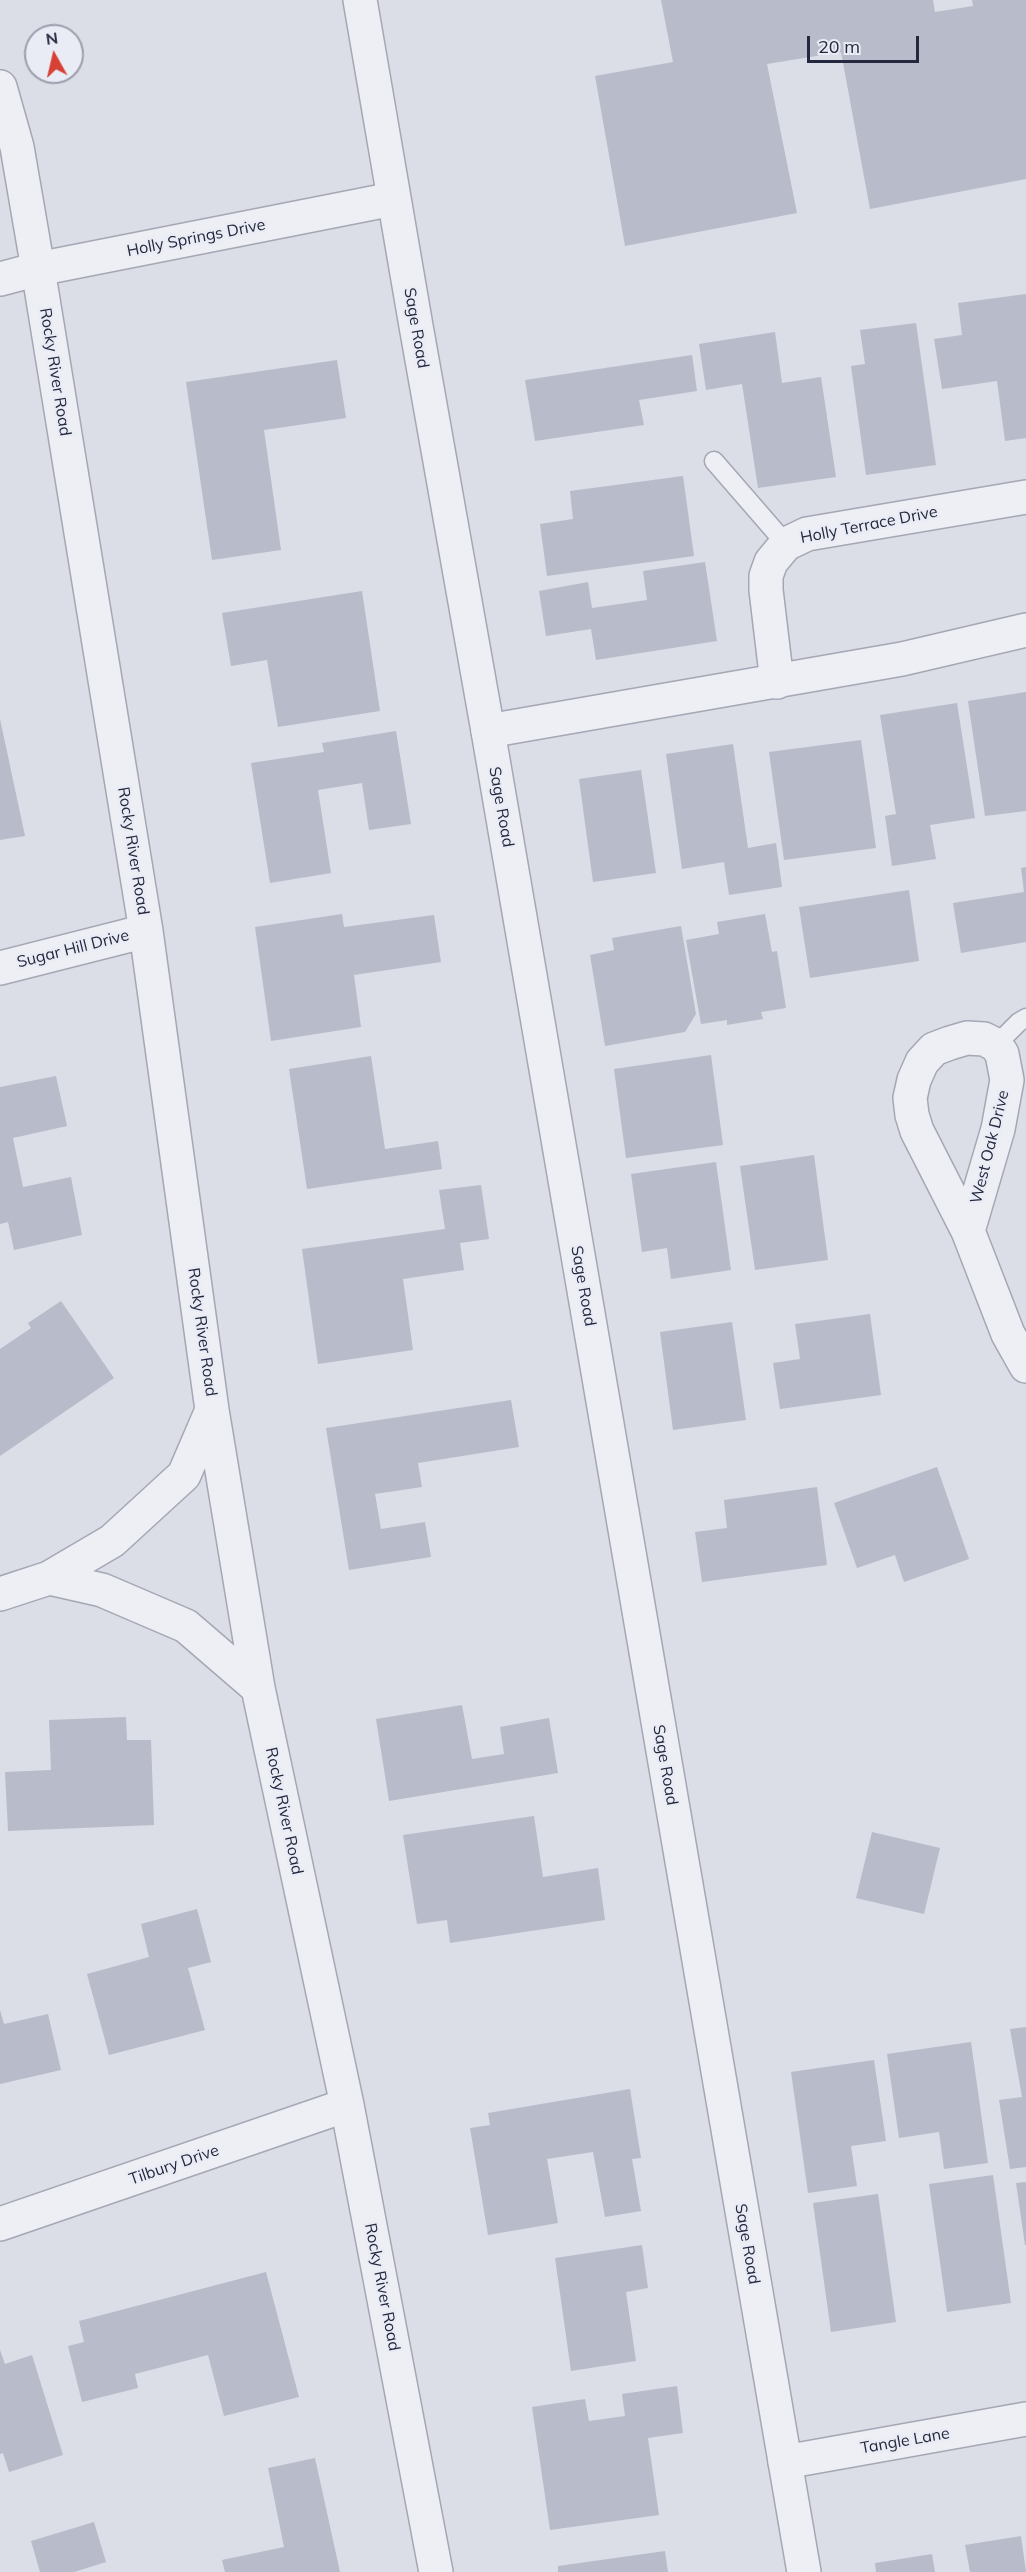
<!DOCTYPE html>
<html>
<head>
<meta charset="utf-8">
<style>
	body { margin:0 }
	#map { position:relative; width:1026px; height:2572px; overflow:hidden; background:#dbdde7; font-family:Mulish,sans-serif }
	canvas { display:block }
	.north { position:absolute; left:24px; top:24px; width:60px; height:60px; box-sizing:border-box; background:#eaecf5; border:2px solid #9b9eac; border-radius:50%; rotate:352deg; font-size:16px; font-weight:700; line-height:24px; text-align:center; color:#24283e }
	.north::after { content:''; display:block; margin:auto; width:21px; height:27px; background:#d74135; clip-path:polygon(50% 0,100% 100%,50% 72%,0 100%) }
	.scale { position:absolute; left:807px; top:36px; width:112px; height:27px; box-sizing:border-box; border:3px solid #24283e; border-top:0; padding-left:8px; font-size:18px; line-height:21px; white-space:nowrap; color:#24283e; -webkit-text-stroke:4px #eaecf5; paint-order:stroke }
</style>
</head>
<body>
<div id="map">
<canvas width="1026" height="2572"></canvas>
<div class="north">N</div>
<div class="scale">20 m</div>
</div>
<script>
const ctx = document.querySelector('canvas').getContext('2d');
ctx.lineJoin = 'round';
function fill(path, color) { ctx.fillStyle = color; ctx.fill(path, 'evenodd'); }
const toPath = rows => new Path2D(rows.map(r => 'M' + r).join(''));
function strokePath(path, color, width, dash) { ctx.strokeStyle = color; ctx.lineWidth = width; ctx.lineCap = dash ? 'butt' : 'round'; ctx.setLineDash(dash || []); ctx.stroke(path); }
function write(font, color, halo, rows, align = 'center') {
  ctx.font = font + ' Mulish,sans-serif'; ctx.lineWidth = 5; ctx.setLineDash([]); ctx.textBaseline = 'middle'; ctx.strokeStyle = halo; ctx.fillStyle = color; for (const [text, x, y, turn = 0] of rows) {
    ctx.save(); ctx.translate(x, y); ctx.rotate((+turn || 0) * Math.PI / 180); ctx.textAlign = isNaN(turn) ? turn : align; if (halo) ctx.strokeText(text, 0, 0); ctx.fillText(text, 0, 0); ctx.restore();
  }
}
const building = toPath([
	[661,0,933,0,935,12,973,6,972,0,1026,0,1026,179,870,209,841,52,767,64,797,213,625,246,595,76,673,62],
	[1026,294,1026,438,1005,441,997,381,942,389,934,339,962,335,958,303],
	[916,323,936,465,866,475,851,366,865,364,860,330],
	[775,332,782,383,821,377,836,477,758,488,742,384,706,390,699,344],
	[692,355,697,391,639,400,644,425,535,441,525,380],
	[337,360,346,418,264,430,281,550,212,560,186,382],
	[683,476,694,556,547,576,540,524,573,519,570,491],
	[705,562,717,641,596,660,591,629,546,636,539,591,588,582,592,608,647,600,643,571],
	[362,591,380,711,278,727,267,660,231,666,222,613],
	[1026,692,1026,811,985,816,968,701],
	[957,703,975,818,930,825,936,859,892,866,885,816,896,814,880,715],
	[0,719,25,836,0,840],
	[396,731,411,824,369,830,362,783,318,790,331,873,270,883,251,763,324,752,322,743],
	[861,740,876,848,784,860,769,752],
	[733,744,748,848,776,843,782,887,729,895,724,862,682,869,666,754],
	[641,770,656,873,593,882,579,779],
	[1026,867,1026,942,961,953,953,903,1024,892,1021,868],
	[909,890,919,961,810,978,799,907],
	[342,914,344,927,434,915,441,962,354,975,361,1027,271,1041,255,927],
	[765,914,772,952,777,951,786,1008,761,1012,763,1019,727,1025,727,1020,701,1024,686,940,719,934,717,922],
	[681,926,696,1014,685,1032,605,1046,590,955,614,950,612,938],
	[711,1055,723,1145,626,1158,614,1069],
	[371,1056,385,1149,438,1141,442,1169,307,1189,289,1069],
	[56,1076,67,1126,13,1138,23,1187,71,1177,82,1235,14,1250,8,1222,0,1224,0,1087],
	[814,1155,828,1260,755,1270,740,1166],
	[716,1162,731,1270,671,1279,667,1248,642,1252,631,1174],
	[481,1185,489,1239,460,1243,464,1270,403,1279,413,1350,318,1364,302,1249,445,1229,439,1190],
	[61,1301,114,1378,0,1456,0,1349,31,1328,28,1323],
	[870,1314,881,1395,780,1409,773,1363,800,1359,795,1324],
	[732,1322,746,1420,673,1430,660,1332],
	[511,1400,519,1447,418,1463,422,1487,375,1494,381,1529,425,1522,431,1557,349,1570,326,1428],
	[937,1467,969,1559,904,1582,895,1555,857,1568,834,1503],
	[817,1487,827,1565,702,1582,695,1532,727,1528,724,1500],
	[462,1705,472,1759,504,1754,500,1727,549,1718,558,1773,389,1801,376,1719],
	[126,1717,127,1740,151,1740,154,1825,8,1831,5,1772,51,1770,49,1720],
	[534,1816,543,1877,598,1868,605,1920,450,1943,447,1920,417,1924,403,1835],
	[872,1832,940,1848,924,1914,856,1898],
	[197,1909,211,1962,188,1968,205,2030,109,2055,87,1974,149,1957,141,1924],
	[0,2010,4,2024,48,2014,61,2070,0,2084],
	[1026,2027,1026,2167,1010,2169,999,2100,1022,2097,1010,2029],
	[971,2042,988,2163,944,2169,939,2132,899,2138,887,2054],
	[874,2060,886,2141,851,2146,857,2186,808,2193,791,2072],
	[630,2089,641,2158,632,2159,641,2211,605,2217,593,2152,547,2159,558,2223,488,2235,470,2128,490,2125,488,2113],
	[993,2175,1011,2303,947,2312,929,2184],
	[1026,2182,1026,2245,1025,2245,1016,2183],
	[878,2194,896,2322,831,2332,813,2203],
	[642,2245,648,2288,626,2292,636,2361,571,2371,555,2258],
	[266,2272,299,2397,224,2416,208,2355,135,2374,138,2388,82,2402,68,2346,84,2342,79,2321],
	[0,2350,5,2364,32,2355,63,2455,9,2472,3,2453,0,2454],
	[677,2386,683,2433,648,2438,659,2515,550,2530,532,2407,585,2399,589,2421,625,2416,622,2394],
	[315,2458,340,2572,225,2572,222,2560,284,2547,268,2468],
	[94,2522,106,2562,74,2572,40,2572,31,2541],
	[1021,2536,1026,2572,970,2572,965,2545],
	[665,2551,668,2572,558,2572,558,2566],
	[932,2554,935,2572,876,2572,875,2563]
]);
const service = toPath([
	[714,461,786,544],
	[996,1045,1019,1022,1026,1018]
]);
const minor = toPath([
	[0,87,17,147,38,269,146,931,212,1410,258,1688,347,2105,436,2572],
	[0,279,38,269,393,199],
	[777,682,766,590,766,576,771,562,786,544,807,534,1026,497],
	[488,731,902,659,1026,630],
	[0,968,146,931],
	[968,1231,998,1129,1007,1080,1002,1054,996,1045,984,1039,967,1038,950,1043,934,1049,922,1062,914,1080,910,1098,912,1115,917,1131,968,1231,1008,1334,1026,1366],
	[49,1578,102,1590,186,1626,258,1688],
	[0,1594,49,1578,112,1541,184,1475,212,1410],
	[0,2224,347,2105],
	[785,2462,1026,2419]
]);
const tertiary = toPath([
	[360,0,416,326,488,731,804,2572]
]);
const streetNames = [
	["Holly Springs Drive",196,238,-11],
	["Sage Road",416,328,80],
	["Rocky River Road",55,372,81],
	["Holly Terrace Drive",869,525,-11],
	["Sage Road",501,807,80],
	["Rocky River Road",133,851,81],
	["Sugar Hill Drive",73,949,-14],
	["West Oak Drive",990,1147,-76],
	["Sage Road",583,1286,80],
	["Rocky River Road",202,1332,82],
	["Sage Road",665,1765,80],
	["Rocky River Road",284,1811,78],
	["Tilbury Drive",174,2165,-19],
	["Sage Road",747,2244,80],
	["Rocky River Road",382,2287,79],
	["Tangle Lane",905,2441,-10]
];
fill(building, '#b8bbca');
strokePath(service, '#a4a7b4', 21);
strokePath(minor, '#a4a7b4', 36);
strokePath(tertiary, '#a4a7b4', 36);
strokePath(service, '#eeeff5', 18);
strokePath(minor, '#eeeff5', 33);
strokePath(tertiary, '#eeeff5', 33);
write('16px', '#24283e', '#eaecf5', streetNames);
</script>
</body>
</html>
